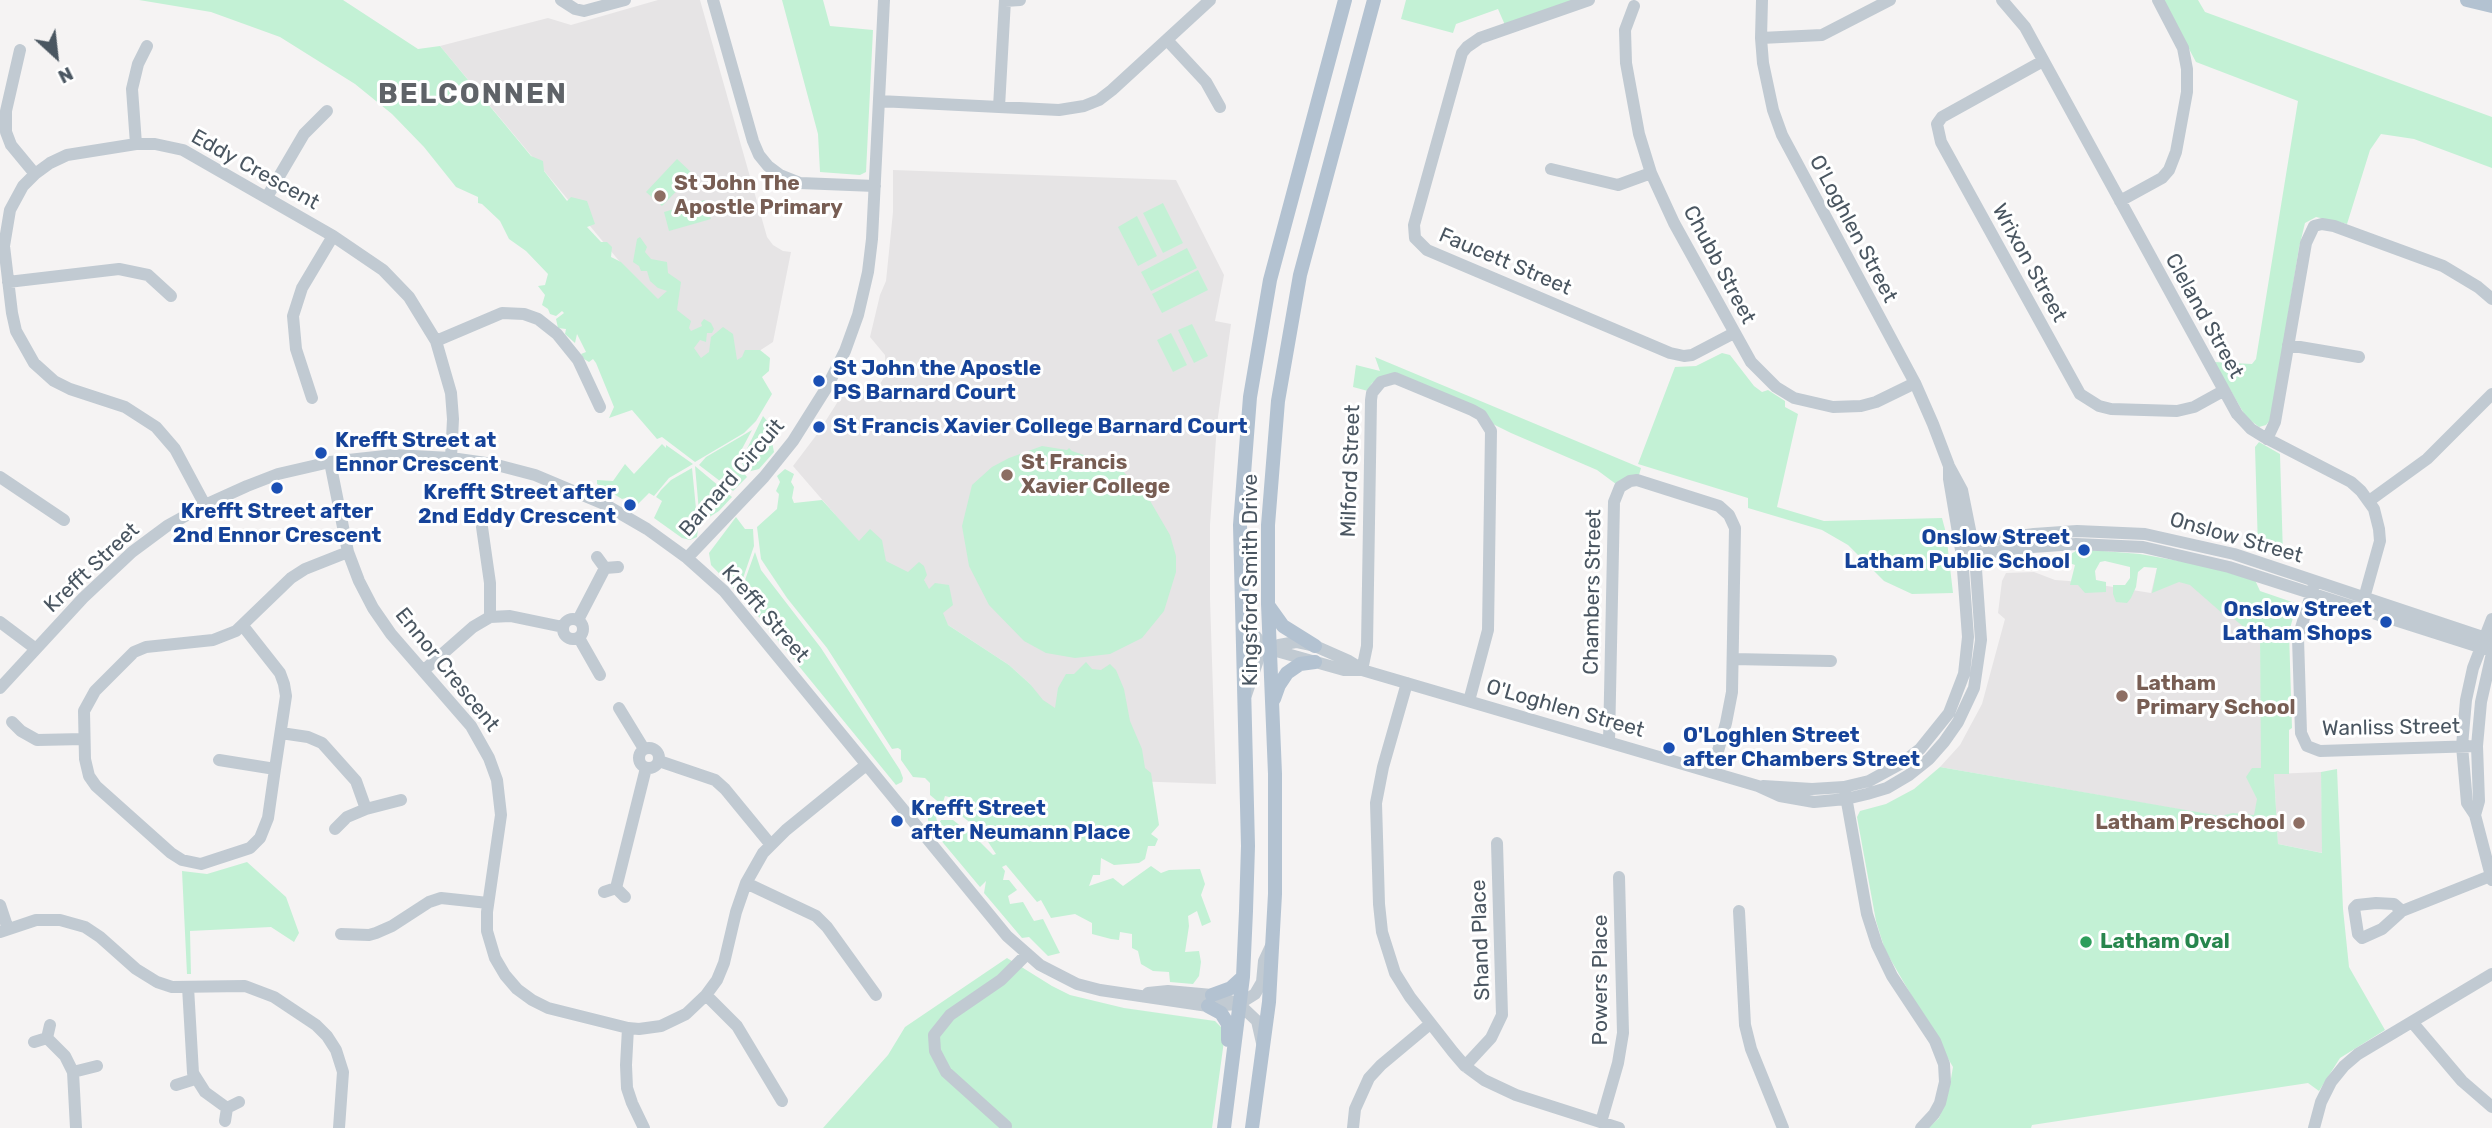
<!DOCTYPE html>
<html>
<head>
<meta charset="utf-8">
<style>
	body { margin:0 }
	#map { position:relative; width:2492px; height:1128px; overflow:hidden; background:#f5f3f3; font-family:Rubik,sans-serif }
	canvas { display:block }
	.north { position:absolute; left:21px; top:21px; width:70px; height:70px; -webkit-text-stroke:5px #fff; paint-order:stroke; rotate:153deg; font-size:19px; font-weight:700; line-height:28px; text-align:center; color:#4a5661 }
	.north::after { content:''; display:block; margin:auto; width:24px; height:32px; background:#4a5661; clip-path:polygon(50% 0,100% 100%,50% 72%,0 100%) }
</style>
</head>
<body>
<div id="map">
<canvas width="2492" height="1128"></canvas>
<div class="north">N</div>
</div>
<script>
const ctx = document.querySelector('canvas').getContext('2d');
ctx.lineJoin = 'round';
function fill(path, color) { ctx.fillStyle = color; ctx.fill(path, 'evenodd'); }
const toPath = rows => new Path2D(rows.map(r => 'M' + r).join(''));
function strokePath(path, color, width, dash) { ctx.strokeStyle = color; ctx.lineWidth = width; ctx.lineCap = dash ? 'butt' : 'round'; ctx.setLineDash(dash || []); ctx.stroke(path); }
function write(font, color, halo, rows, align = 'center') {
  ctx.font = font + ' Rubik,sans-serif'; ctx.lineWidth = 6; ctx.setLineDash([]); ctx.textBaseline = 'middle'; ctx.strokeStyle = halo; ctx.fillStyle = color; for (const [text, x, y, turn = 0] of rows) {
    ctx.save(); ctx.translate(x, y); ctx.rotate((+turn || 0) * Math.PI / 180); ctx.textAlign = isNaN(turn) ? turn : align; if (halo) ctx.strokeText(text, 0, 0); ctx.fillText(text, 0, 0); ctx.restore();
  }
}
const education = toPath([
	[658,0,700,0,767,237,773,245,783,251,791,252,773,342,710,383,680,334,440,46,548,18,571,25],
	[893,170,1176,180,1224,275,1215,321,1231,324,1217,424,1210,525,1210,599,1216,784,1073,779,1030,684,1009,665,942,621,871,556,793,466,818,433,842,395,848,392,862,392,871,390,880,384,886,374,885,355,870,337,880,295,886,281,893,212],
	[2158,564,2260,591,2262,824,1940,767,1960,745,1982,704,2005,619,1998,613,2002,581,2006,573,2034,572,2055,580,2082,582,2151,593],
	[2321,772,2323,853,2278,844,2274,774]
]);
const green = toPath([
	[139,0,343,0,418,49,440,46,531,156,543,161,544,171,567,201,571,197,587,201,595,224,587,227,601,242,607,242,612,247,611,257,621,262,658,299,667,291,658,288,650,281,647,271,641,271,639,266,633,262,637,239,640,237,647,247,645,252,651,259,667,262,668,273,681,282,677,310,691,321,689,328,691,331,702,326,701,323,704,319,711,323,714,329,712,333,707,333,706,342,700,340,694,348,701,358,709,352,711,337,723,327,733,334,737,360,742,357,745,350,760,350,770,358,769,371,762,377,772,394,756,421,744,433,695,462,662,437,657,439,632,410,609,418,614,407,596,363,593,359,589,362,584,359,581,354,586,352,577,334,575,343,565,334,566,329,558,328,556,319,564,313,562,311,556,316,550,314,548,309,542,305,545,295,538,286,545,285,548,274,526,251,509,239,500,221,482,204,478,203,478,197,456,187,424,147,392,114,355,84,280,37,211,12],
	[782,0,823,0,830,26,873,30,866,172,860,175,820,172,818,134],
	[1406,0,1577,0,1505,25,1498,9,1456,24,1453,33,1401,19],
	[2163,0,2198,0,2205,12,2492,117,2492,168,2414,139,2381,134,2370,150,2347,224,2316,217,2305,223,2299,248,2271,419,2266,425,2259,427,2246,417,2214,362,2252,364,2256,359,2298,101,2196,62],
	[677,159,693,174,662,206,646,192],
	[705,200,711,219,669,231,664,212],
	[1163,203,1183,243,1163,253,1143,213],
	[1137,216,1157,256,1138,266,1118,227],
	[1187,248,1197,268,1151,291,1141,272],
	[1198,270,1208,290,1162,313,1152,294],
	[1192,324,1208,356,1194,363,1178,330],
	[1171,333,1187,365,1173,372,1157,340],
	[1722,353,1730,355,1754,386,1762,392,1768,390,1785,401,1785,407,1798,414,1777,507,1824,521,1942,518,1946,533,1953,593,1912,594,1884,581,1848,545,1822,530,1748,508,1748,498,1638,464,1675,367,1696,366],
	[1375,357,1641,468,1639,475,1620,487,1597,470,1511,433,1406,381,1385,377,1372,383,1368,391,1353,387,1356,365,1380,371],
	[763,416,768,422,774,452,759,469,747,472,742,463,744,455],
	[752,430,735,462,747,477,733,491,699,465,706,457],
	[2259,442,2280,454,2283,556,2258,548,2255,447],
	[662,444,666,448,666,445,693,464,669,478,654,496,649,493,636,506,626,498,622,499,597,484,597,480,613,481,625,464,634,474],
	[1042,446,1067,450,1069,448,1072,451,1119,467,1149,499,1170,535,1176,556,1176,572,1164,611,1142,638,1110,654,1075,658,1046,653,1024,641,989,605,969,566,962,526,972,485,992,467,1009,458],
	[695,466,732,497,719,511,700,523],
	[692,468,698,529,697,537,690,540,682,538,654,518,662,501,656,497,661,490,671,480],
	[785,469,794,474,791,482,794,487,792,498,794,503,822,500,859,541,870,529,882,540,886,561,908,572,919,562,924,566,927,575,924,580,929,589,935,583,949,585,953,605,943,613,948,625,1009,665,1030,684,1043,700,1055,708,1058,688,1066,674,1074,674,1086,662,1092,669,1101,670,1110,664,1116,670,1124,689,1130,721,1142,749,1145,768,1151,773,1159,825,1151,834,1158,839,1155,846,1148,846,1145,859,1139,863,1114,865,1101,858,1100,875,1093,875,1089,886,1113,878,1123,886,1151,866,1161,873,1169,870,1200,869,1205,884,1201,895,1211,922,1202,926,1197,911,1188,916,1189,926,1185,952,1199,951,1201,962,1199,976,1193,984,1170,982,1169,972,1153,971,1141,964,1138,951,1132,948,1132,934,1120,932,1119,940,1111,939,1092,934,1092,923,1075,914,1051,918,1041,900,1037,902,1006,865,1002,867,1005,871,1003,880,1009,880,1017,890,1008,896,1010,904,1023,902,1034,921,1043,919,1060,953,1048,956,1029,937,1022,938,984,893,986,881,980,887,929,826,926,806,941,811,936,817,938,825,941,820,953,820,977,839,993,855,996,854,981,831,963,817,948,810,949,797,945,796,942,805,930,795,930,783,925,778,913,777,901,760,901,750,898,748,892,749,827,648,787,598,761,559,757,527,777,509,779,494,776,491,780,482,777,476],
	[736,517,745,529,753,529,754,546,738,593,711,565,709,553],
	[2079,549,2140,554,2207,566,2255,580,2260,591,2295,603,2296,607,2289,632,2292,728,2289,730,2289,774,2274,774,2278,844,2322,853,2321,772,2337,769,2343,909,2349,967,2385,1030,2340,1058,2319,1091,2308,1083,2032,1125,2031,1128,1928,1128,1939,1118,1949,1090,1953,1067,1885,950,1876,921,1857,817,1860,811,1886,804,1914,789,1940,767,2220,816,2233,813,2254,815,2257,799,2246,777,2252,768,2261,768,2260,636,2252,634,2233,618,2222,613,2190,585,2179,582,2152,593,2157,568,2144,567,2138,572,2136,587,2131,598,2127,603,2116,602,2113,594,2113,585,2125,585,2130,578,2130,567,2105,561,2100,562,2095,571,2096,580,2106,582,2106,592,2085,593,2078,585,2070,585,2075,565,2061,560],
	[755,552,761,570,821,648,900,770,903,778,902,782,896,785,740,594],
	[247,862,286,897,299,933,294,942,271,927,190,931,191,974,187,974,182,871,207,874],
	[1007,958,1052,986,1070,995,1124,1008,1215,1021,1222,1028,1224,1041,1212,1128,823,1128,888,1055,905,1027]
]);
const minor = toPath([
	[561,0,575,9,584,11,625,0],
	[713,0,753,141,759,155,768,166,780,175,800,183,875,186],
	[1589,0,1480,38,1467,47,1462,53,1414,225,1415,238,1427,250,1670,353,1684,356,1692,355,1734,333],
	[2002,0,2025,27,2237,414,2251,429,2264,437,2351,482,2361,491,2374,509,2379,529,2380,541,2361,609],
	[1005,1,1020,0],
	[1634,6,1625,30,1626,63,1639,134,1651,173,1674,223,1751,362,1776,387,1794,398,1833,407,1861,406,1876,402,1915,383],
	[1761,38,1822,35,1890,0],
	[1167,40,1206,82,1220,107],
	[20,50,6,111,6,132,11,145,35,174],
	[2043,61,1942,117,1937,124,1941,142,2080,394,2099,406,2111,409,2177,411,2194,407,2223,391],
	[879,101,1059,110,1084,106,1099,100,1112,90,1210,0],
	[999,107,1005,0],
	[136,144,132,89,138,64,147,46],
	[1551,169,1618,185,1651,173],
	[267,197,304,134,327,111],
	[2120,201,2162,178,2169,170,2176,152,2187,92,2187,69,2183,48,2158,0],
	[8,282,119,269,148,275,171,296],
	[436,341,502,313,524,314,538,319,557,334,578,360,600,407],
	[2288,345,2359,357],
	[312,398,296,349,293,316,302,288,333,236],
	[2267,439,2275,422,2306,243,2314,226,2322,224,2334,226,2443,266,2478,287,2492,299],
	[330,462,348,552,359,581,373,608,391,634,471,726,489,758,497,780,501,815,487,912,487,931,495,958,505,975,517,989,532,1000,548,1008,628,1028,639,1029,661,1026,686,1014,706,995,717,980,724,963,736,912,746,883,763,853,786,830,866,765],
	[0,477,64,520],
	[2369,501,2427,459,2492,394],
	[205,505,175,449,156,427,125,407,70,389,54,381,34,363,16,331,12,313,4,246,10,210,23,186,35,174,50,163,67,155,136,144,155,144,183,150,333,236,383,270,409,297,436,341,451,393,453,419,451,458],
	[482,527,490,583,490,617],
	[1960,544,2034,534,2077,531,2145,534,2234,554,2492,640],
	[1962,556,2032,547,2076,544,2143,547,2229,567,2492,651],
	[597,557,605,568,618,567],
	[687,558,764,477,793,441,827,387,845,351,858,315,868,272,872,239,884,0],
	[2313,588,2298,638,2301,733,2307,746,2320,751,2477,746],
	[1243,612,1253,633,1261,643,1280,652,1344,670,1362,670,1758,786,1780,796,1814,802,1846,799,1867,794,1887,788,1909,775,1929,759,1944,742,1958,722,1974,688,1981,640,1975,555,1962,490,1949,466,1933,424,1915,383,1782,135,1773,110,1763,63,1761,38,1762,0],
	'563 629a10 10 0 1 1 20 0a10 10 0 1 1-20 0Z',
	[2492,619,2473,668,2466,700,2462,746,2467,803,2475,815,2492,880],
	[578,620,605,568],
	[0,622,36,649],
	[579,638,600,675],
	[1733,659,1831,661],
	[1362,670,1367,646,1371,400,1372,393,1381,382,1395,378,1472,410,1481,415,1491,431,1488,630,1469,701],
	[423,671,473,627,490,617,510,616,563,627],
	[1407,683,1383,767,1376,803,1379,904,1382,932,1395,973,1410,997,1453,1052,1465,1066,1484,1080,1516,1095,1619,1128],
	[0,688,83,598,132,552,167,526,205,505,247,486,278,474,330,462,394,455,451,458,493,464,535,475,604,504,647,529,687,558,724,591,1007,936,1040,965,1077,984,1100,990,1208,1006,1239,1004,1255,994,1262,982,1264,961,1271,946],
	[1246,695,1259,657,1270,648,1279,645,1296,642,1315,646,1349,661,1362,669],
	[619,708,644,749],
	[12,722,21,731,37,740,84,739],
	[281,733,308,737,322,743,356,781,366,809,401,800],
	[1609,742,1614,502,1620,487,1630,481,1637,480,1719,506,1729,515,1735,528,1732,692,1726,723,1712,772],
	'639 758a10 10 0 1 1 20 0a10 10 0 1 1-20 0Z',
	[219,760,275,769,286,696,284,684,280,673,243,626],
	[659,761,715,780,725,789,771,845],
	[275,769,268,818,260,838,250,848,201,864,182,860,171,853,96,786,89,776,85,759,84,711,95,691,134,652,146,647,213,640,236,631,291,578,305,569,348,552],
	[1763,786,1812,789,1844,787,1869,781,1902,763,1920,749,1949,713,1964,674,1968,637,1962,556,1949,479,1949,466],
	[1845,791,1867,914,1877,945,1892,976,1935,1041,1944,1064,1945,1082,1940,1103,1934,1114,1921,1128],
	[2475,815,2479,801,2477,746,2481,702,2492,653],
	[335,829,347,817,366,809],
	[746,883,816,916,827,927,876,995],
	[616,888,646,768],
	[604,892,616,888,625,897],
	[0,905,8,929],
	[1739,911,1745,1025,1751,1049,1783,1128],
	[2402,911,2394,904,2376,903,2357,905,2354,908,2358,934,2362,938,2382,929,2402,911,2490,876],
	[0,932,36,920,60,920,85,927,100,937,136,969,157,982,172,987,245,986,274,997,316,1025,327,1036,336,1050,343,1072,339,1128],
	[341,934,369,935,376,933,392,926,429,902,441,898,488,903],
	[188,987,193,1073,205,1092,227,1108],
	[1148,993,1168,991,1212,995,1239,1004,1257,1021,1262,1043],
	[706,995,737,1026,782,1101],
	[2412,1022,2462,1081,2492,1107],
	[628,1028,626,1065,627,1088,632,1103,644,1128],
	[47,1038,65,1056,73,1072,76,1128],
	[34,1042,47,1038,50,1025],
	[1465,1066,1491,1038,1502,1015,1497,843],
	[73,1072,97,1066],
	[176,1085,195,1079],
	[225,1121,227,1108,239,1102],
	[1601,1122,1618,1063,1623,1033,1619,877],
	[1006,1126,946,1072,935,1051,934,1035,950,1015,1001,980,1026,955],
	[1353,1128,1355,1109,1369,1078,1381,1065,1430,1024],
	[2314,1128,2321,1102,2331,1082,2344,1066,2358,1054,2492,974]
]);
const major = toPath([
	[2467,0,2492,6],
	[1268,605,1283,626,1315,646],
	[1274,699,1279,685,1287,673,1300,664,1315,662],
	[1212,995,1231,988,1243,977],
	[1208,1006,1221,1013,1228,1024,1228,1040],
	[1224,1128,1243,977,1246,911,1248,846,1240,525,1250,397,1270,280,1345,0],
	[1252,1128,1269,1002,1275,894,1275,774,1268,604,1268,525,1278,401,1300,275,1374,0]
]);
const markers = [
	[660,196,7,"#8d6e63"],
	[819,381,7,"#1a4fb4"],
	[819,427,7,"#1a4fb4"],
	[321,453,7,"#1a4fb4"],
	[1007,475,7,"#8d6e63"],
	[277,488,7,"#1a4fb4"],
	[630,505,7,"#1a4fb4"],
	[2084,550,7,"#1a4fb4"],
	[2386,622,7,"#1a4fb4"],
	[2122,696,7,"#8d6e63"],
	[1669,748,7,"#1a4fb4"],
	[897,821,7,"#1a4fb4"],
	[2299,823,7,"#8d6e63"],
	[2086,942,7,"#2e9e5b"]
];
const streetNames = [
	["Eddy Crescent",255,170,29],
	["O'Loghlen Street",1853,229,62],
	["Faucett Street",1505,262,23],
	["Wrixon Street",2029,263,61],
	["Chubb Street",1719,265,62],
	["Cleland Street",2204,316,61],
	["Milford Street",1351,471,-88],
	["Barnard Circuit",732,478,-49],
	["Onslow Street",2236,538,16],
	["Krefft Street",92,568,-43],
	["Kingsford Smith Drive",1251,580,-90],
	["Chambers Street",1593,592,-89],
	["Krefft Street",765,614,49],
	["Ennor Crescent",447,670,51],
	["O'Loghlen Street",1565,709,16],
	["Wanliss Street",2391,728,-1],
	["Shand Place",1481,940,-92],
	["Powers Place",1601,980,-90]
];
const educationNames = [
	["St John The",674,184],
	["Apostle Primary",674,208],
	["St Francis",1021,463],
	["Xavier College",1021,487],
	["Latham",2136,684],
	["Primary School",2136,708],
	["Latham Preschool",2285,823,"right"]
];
const transitNames = [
	["St John the Apostle",833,369],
	["PS Barnard Court",833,393],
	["St Francis Xavier College Barnard Court",833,427],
	["Krefft Street at",335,441],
	["Ennor Crescent",335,465],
	["Krefft Street after",616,493,"right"],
	["2nd Eddy Crescent",616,517,"right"],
	["Krefft Street after",277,512,"center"],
	["2nd Ennor Crescent",277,536,"center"],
	["Onslow Street",2070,538,"right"],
	["Latham Public School",2070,562,"right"],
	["Onslow Street",2372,610,"right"],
	["Latham Shops",2372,634,"right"],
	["O'Loghlen Street",1683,736],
	["after Chambers Street",1683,760],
	["Krefft Street",911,809],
	["after Neumann Place",911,833]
];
const leisureNames = [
	["Latham Oval",2100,942]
];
const districtNames = [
	["BELCONNEN",473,95]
];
fill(education, '#e6e4e5');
fill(green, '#c3f1d5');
strokePath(minor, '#c1cad2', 12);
strokePath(major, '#b3c2d1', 14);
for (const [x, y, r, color] of markers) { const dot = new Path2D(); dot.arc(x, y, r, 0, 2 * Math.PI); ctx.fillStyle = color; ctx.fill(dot); strokePath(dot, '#fff', 2.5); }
write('21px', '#4a5661', '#fff', streetNames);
write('bold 21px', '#785e54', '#fff', educationNames, 'left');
write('bold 21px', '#164399', '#fff', transitNames, 'left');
write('bold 21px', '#27864d', '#fff', leisureNames, 'left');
ctx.letterSpacing = '2px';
write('bold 28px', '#5f6368', '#fff', districtNames);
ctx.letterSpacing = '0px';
</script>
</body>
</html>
